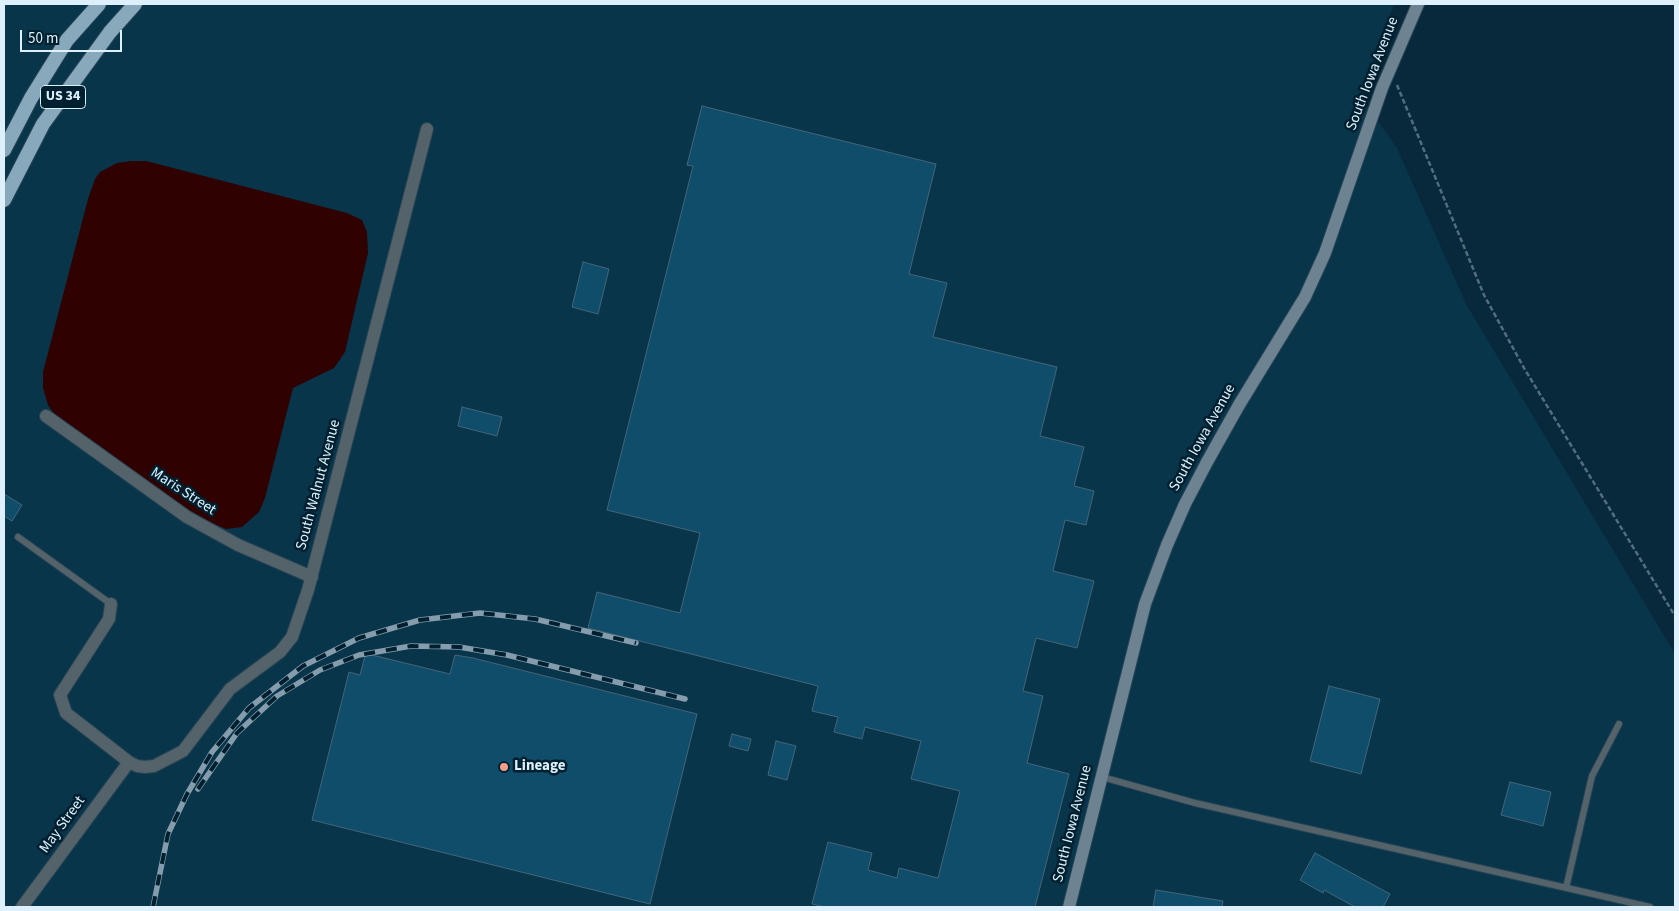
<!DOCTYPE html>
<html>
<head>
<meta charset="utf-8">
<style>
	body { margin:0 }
	#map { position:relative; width:1679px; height:911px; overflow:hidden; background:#08293b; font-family:"Source Sans 3",sans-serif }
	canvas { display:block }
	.frame { position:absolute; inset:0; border:5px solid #def0fc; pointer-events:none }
	.scale { position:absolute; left:20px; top:30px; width:102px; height:22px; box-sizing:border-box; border:2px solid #def0fc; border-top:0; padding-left:6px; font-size:15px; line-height:18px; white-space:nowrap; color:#def0fc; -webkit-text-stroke:4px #002030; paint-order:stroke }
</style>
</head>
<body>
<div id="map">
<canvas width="1679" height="911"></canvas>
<div class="frame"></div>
<div class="scale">50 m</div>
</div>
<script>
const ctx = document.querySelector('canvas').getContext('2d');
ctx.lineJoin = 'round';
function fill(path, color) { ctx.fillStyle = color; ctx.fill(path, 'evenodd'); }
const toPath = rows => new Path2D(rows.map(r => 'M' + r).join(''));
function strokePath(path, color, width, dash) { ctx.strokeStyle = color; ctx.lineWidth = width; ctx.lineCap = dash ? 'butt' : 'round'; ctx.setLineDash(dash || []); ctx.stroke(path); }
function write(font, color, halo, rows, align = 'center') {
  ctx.font = font + ' "Source Sans 3",sans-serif'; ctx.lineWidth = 5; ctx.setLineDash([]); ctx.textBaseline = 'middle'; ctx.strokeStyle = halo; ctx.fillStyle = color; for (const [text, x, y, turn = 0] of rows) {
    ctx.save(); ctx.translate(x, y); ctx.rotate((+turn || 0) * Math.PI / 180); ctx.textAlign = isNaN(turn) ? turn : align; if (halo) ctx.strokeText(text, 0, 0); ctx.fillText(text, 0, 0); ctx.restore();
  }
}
const built = toPath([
	[4,4,1394,4,1360,96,1397,148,1466,304,1675,654,1675,907,4,907]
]);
const water = toPath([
	[131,161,146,161,347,213,362,220,367,232,368,253,345,352,334,368,293,388,265,498,259,512,242,527,226,529,202,519,57,418,48,405,43,388,43,372,88,199,95,179,100,172,117,163]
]);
const building = toPath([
	[702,106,936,164,909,274,947,283,933,337,1057,367,1040,436,1084,447,1074,486,1094,491,1086,525,1065,520,1053,571,1094,581,1077,648,1036,638,1023,691,1043,696,1027,763,1069,774,1035,907,825,907,812,904,828,842,872,853,868,870,897,878,899,868,938,878,960,791,911,779,921,741,865,727,862,739,834,732,838,717,812,711,818,686,588,628,597,592,680,613,700,533,607,510,693,166,687,165,702,106],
	[583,262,609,269,598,314,572,307,583,262],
	[462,407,502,417,497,436,458,426,462,407],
	[4,494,22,505,12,521,4,516,4,494],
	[372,655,450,674,455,655,473,658,697,714,650,904,312,820,349,672,360,675,365,656,372,655],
	[1329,686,1380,699,1361,774,1310,761,1329,686],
	[732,734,751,739,748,751,729,746,732,734],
	[776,741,796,746,787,780,768,775,776,741],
	[1510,782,1551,792,1543,826,1501,815,1510,782],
	[1315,853,1390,894,1383,907,1355,907,1324,890,1323,893,1300,880,1315,853],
	[1156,890,1223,901,1222,907,1153,907,1156,890]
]);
const path = toPath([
	[1397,85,1484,295,1524,368,1675,616]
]);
const service = toPath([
	[18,537,111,604],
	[1102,777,1195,803,1650,907],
	[1566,888,1592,776,1619,724]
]);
const minor = toPath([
	[46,416,187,517,238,545,312,577],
	[111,604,109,619,60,695,66,713,129,762,137,766,145,767,154,766,183,751,230,689,280,652,292,637,308,590,427,129],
	[22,907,129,762]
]);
const secondary = toPath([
	[1069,907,1145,604,1167,545,1185,504,1207,462,1239,405,1305,297,1325,253,1382,88,1418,4]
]);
const trunk = toPath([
	[4,150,31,98,67,40,99,4],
	[4,200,43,124,110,32,135,4]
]);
const rail = toPath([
	[198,789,237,733,277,696,320,670,359,655,411,646,459,647,507,655,685,699],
	[153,907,168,834,187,794,212,752,249,708,303,666,359,638,420,620,480,613,535,619,636,643]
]);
const markers = [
	[504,767,5,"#f49e89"]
];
const shields = [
	[63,97,45]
];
const shieldNames = [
	["US 34",63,97]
];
const streetNames = [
	["South Iowa Avenue",1373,74,-69],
	["South Iowa Avenue",1203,438,-61],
	["South Walnut Avenue",319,485,-75],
	["Maris Street",183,492,33],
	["South Iowa Avenue",1073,824,-76],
	["May Street",63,825,-54]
];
const poiNames = [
	["Lineage",514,767]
];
fill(built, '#09354a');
fill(water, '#2f0100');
fill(building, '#104d6b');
strokePath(building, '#446578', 1);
strokePath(service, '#264556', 8);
strokePath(minor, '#264556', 14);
strokePath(secondary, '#264556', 14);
strokePath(trunk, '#264556', 16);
strokePath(path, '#526e7e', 2.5, [5, 2.5]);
strokePath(service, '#54626a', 6);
strokePath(minor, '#54626a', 12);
strokePath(secondary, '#6d8391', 12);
strokePath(trunk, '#88a8bc', 14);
strokePath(rail, '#849cab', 5.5);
strokePath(rail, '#002030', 4, [11]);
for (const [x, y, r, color] of markers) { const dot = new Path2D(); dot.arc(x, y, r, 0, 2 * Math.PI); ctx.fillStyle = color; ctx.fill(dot); strokePath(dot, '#002030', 2); }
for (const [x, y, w] of shields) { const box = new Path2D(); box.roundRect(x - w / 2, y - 11.5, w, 23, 4); ctx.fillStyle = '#002030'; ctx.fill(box); strokePath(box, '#def0fc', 1); }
write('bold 14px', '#def0fc', null, shieldNames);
write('15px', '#def0fc', '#002030', streetNames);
write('bold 15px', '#def0fc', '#002030', poiNames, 'left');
</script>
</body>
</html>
